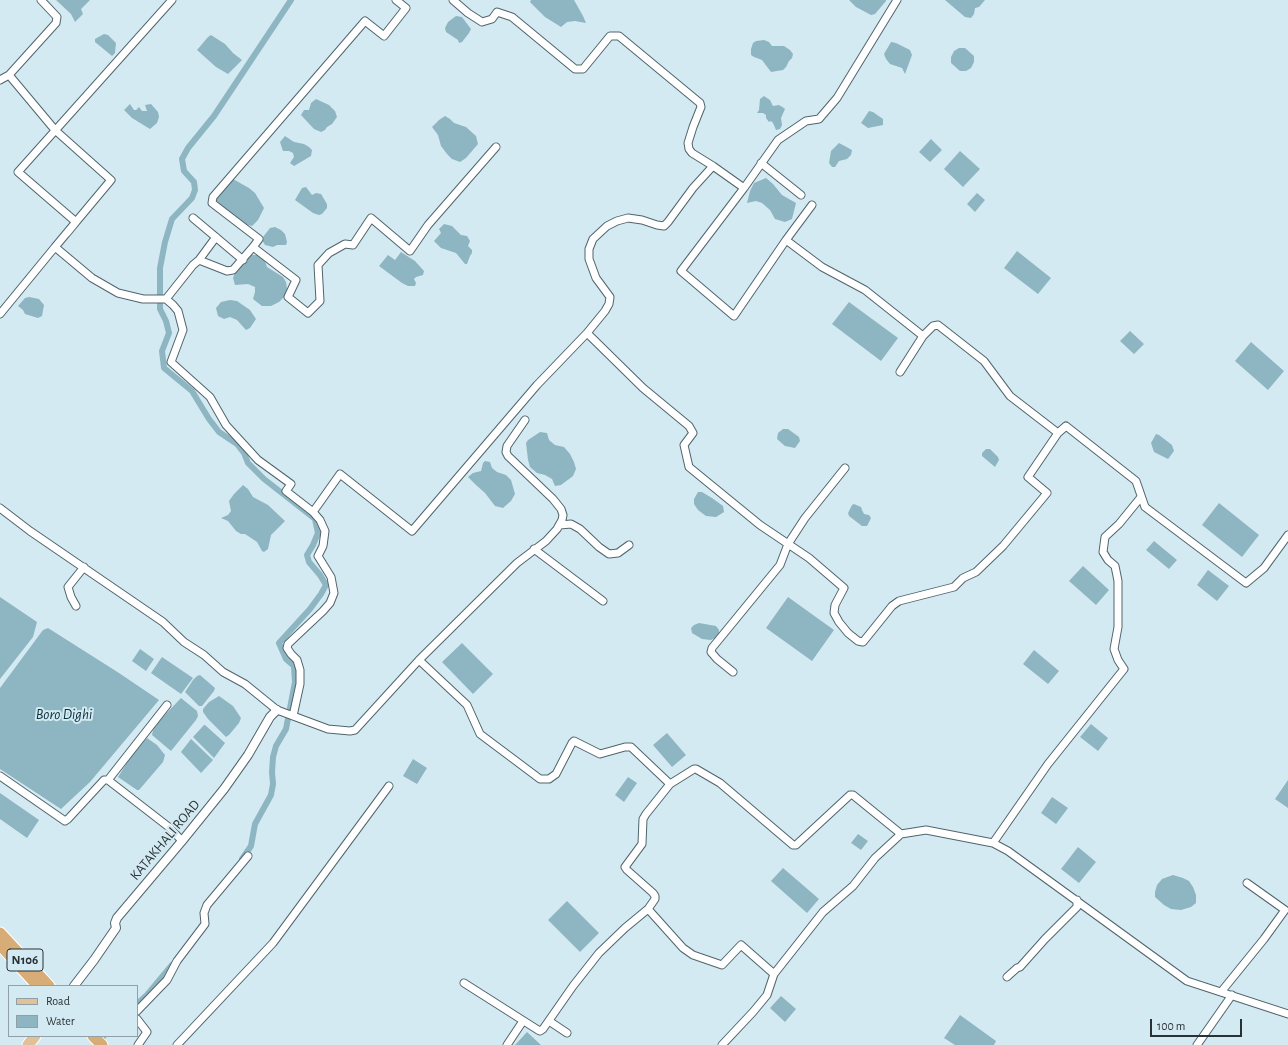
<!DOCTYPE html>
<html>
<head>
<meta charset="utf-8">
<style>
	body { margin:0 }
	#map { position:relative; width:1288px; height:1045px; overflow:hidden; background:#d4eaf2; font-family:"Alegreya Sans",sans-serif }
	canvas { display:block }
	.legend { position:absolute; left:8px; top:985px; width:130px; height:52px; box-sizing:border-box; background:#d4eaf2; border:1px solid #90a0a6; margin:0; padding:5px 7px; list-style:none; font-size:12px; color:#293134 }
	.legend li { display:flex; align-items:center; gap:8px; height:20px }
	.legend b { width:20px; border:1px solid #90a0a6 }
	.scale { position:absolute; left:1150px; top:1019px; width:92px; height:18px; box-sizing:border-box; border:2px solid #293134; border-top:0; padding-left:5px; font-size:12px; line-height:14px; white-space:nowrap; color:#293134; -webkit-text-stroke:3px #d4eaf2; paint-order:stroke }
</style>
</head>
<body>
<div id="map">
<canvas width="1288" height="1045"></canvas>
<ul class="legend">
<li><b style="height:5px;background:#e1c198"></b>Road</li>
<li><b style="height:11px;background:#8eb5c2"></b>Water</li>
</ul>
<div class="scale">100 m</div>
</div>
<script>
const ctx = document.querySelector('canvas').getContext('2d');
ctx.lineJoin = 'round';
function fill(path, color) { ctx.fillStyle = color; ctx.fill(path, 'evenodd'); }
const toPath = rows => new Path2D(rows.map(r => 'M' + r).join(''));
function strokePath(path, color, width, dash) { ctx.strokeStyle = color; ctx.lineWidth = width; ctx.lineCap = dash ? 'butt' : 'round'; ctx.setLineDash(dash || []); ctx.stroke(path); }
function write(font, color, halo, rows, align = 'center') {
  ctx.font = font + ' "Alegreya Sans",sans-serif'; ctx.lineWidth = 4; ctx.setLineDash([]); ctx.textBaseline = 'middle'; ctx.strokeStyle = halo; ctx.fillStyle = color; for (const [text, x, y, turn = 0] of rows) {
    ctx.save(); ctx.translate(x, y); ctx.rotate((+turn || 0) * Math.PI / 180); ctx.textAlign = isNaN(turn) ? turn : align; if (halo) ctx.strokeText(text, 0, 0); ctx.fillText(text, 0, 0); ctx.restore();
  }
}
const water = toPath([
	[56,0,90,0,81,9,83,14,75,22,71,14],
	[531,0,574,0,583,16,586,23,575,21,567,22,561,27,545,17,530,2],
	[849,0,886,0,886,1,875,14,871,15,856,7],
	[945,0,985,0,979,7,975,8,974,14,971,18,965,17],
	[456,16,462,17,471,29,469,33,462,42,459,43,458,40,446,32,445,28,448,22],
	[104,34,108,35,116,43,115,53,112,56,95,42,95,39],
	[211,35,225,44,233,53,242,60,228,74,216,67,197,50,208,37],
	[764,40,769,42,772,46,784,46,790,50,793,54,792,58,789,61,786,67,783,70,771,72,762,60,754,57,751,55,751,49,753,43,756,41],
	[891,42,896,43,910,50,912,55,905,74,902,68,890,64,886,59,884,54],
	[959,48,965,48,974,56,974,62,971,68,966,71,960,71,951,63,951,57,954,51],
	[764,96,770,100,773,106,779,105,784,108,785,109,781,118,782,125,780,129,776,130,773,123,771,121,769,122,766,118,766,115,763,113,757,113,759,110,760,99],
	[316,99,329,105,335,111,337,117,332,124,327,127,325,130,321,132,314,129,301,115,304,110,309,110,311,103],
	[130,104,134,110,136,110,139,107,142,111,147,111,145,105,151,104,158,112,159,117,157,123,150,129,132,118,124,110],
	[869,111,873,112,883,119,883,125,868,128,861,123],
	[445,116,450,119,454,123,466,127,476,136,478,144,466,158,460,162,452,159,447,154,441,146,438,135,432,127,439,120],
	[285,136,294,142,304,144,309,147,312,150,311,156,294,166,290,163,294,157,293,153,289,151,283,151,280,142],
	[931,139,942,150,930,162,919,152],
	[839,143,852,150,851,155,847,159,839,161,835,167,832,167,829,163,831,151],
	[960,151,980,169,963,187,944,169],
	[766,178,773,184,782,195,796,203,792,219,785,222,775,219,770,210,762,203,756,201,747,203,750,191,754,183],
	[233,179,249,188,255,193,264,208,258,220,252,226,244,224,223,208,216,200],
	[306,187,312,195,316,193,321,194,327,204,327,208,322,214,319,215,313,213,295,200,302,188],
	[977,193,985,200,975,212,967,204],
	[444,224,452,226,461,235,467,236,470,241,468,246,472,250,472,253,470,256,467,264,465,264,456,253,441,248,434,241,441,233,439,229],
	[275,227,281,230,285,234,287,242,286,245,277,245,273,247,265,245,262,240,263,237,270,228],
	[1017,251,1051,278,1038,294,1004,268],
	[401,252,415,261,424,271,423,275,416,277,414,279,416,283,415,286,408,286,402,283,379,266,388,255,395,260],
	[251,255,257,255,265,261,267,267,283,277,286,282,287,289,284,297,279,302,271,306,262,306,253,299,255,292,255,287,248,284,235,285,233,278,235,273],
	[29,297,39,299,44,305,42,316,38,318,25,314,23,310,18,306,25,298],
	[230,300,237,301,250,310,256,319,250,328,246,330,237,320,230,317,224,319,218,316,216,308,221,302],
	[849,302,898,338,881,361,832,324],
	[1130,331,1144,344,1134,354,1120,341],
	[1251,342,1284,371,1268,390,1235,361],
	[783,429,788,429,799,437,800,441,795,448,785,446,777,439,778,433],
	[540,432,547,433,549,440,555,445,564,447,570,454,574,462,576,469,573,476,561,485,555,486,552,479,545,475,537,473,530,467,528,460,526,443,528,440],
	[1156,434,1159,435,1172,445,1174,451,1168,459,1154,452,1151,443],
	[986,449,990,449,998,457,999,460,995,467,982,456,982,453],
	[485,461,490,462,492,468,497,472,506,475,511,480,515,494,511,501,503,508,495,506,485,493,476,485,468,477,473,473,481,471,483,463],
	[243,485,248,489,253,497,268,505,285,521,271,535,268,549,264,552,262,551,257,542,245,534,241,534,236,531,228,521,221,518,228,515,231,511,229,501,234,494],
	[698,492,702,492,712,498,723,506,724,512,716,517,706,516,698,510,694,504,694,499],
	[1219,503,1259,535,1242,557,1202,525],
	[854,504,861,507,862,510,864,514,869,515,871,518,867,526,862,526,849,516,848,513,852,505],
	[1154,541,1177,560,1169,569,1146,550],
	[1083,566,1109,590,1096,605,1069,581],
	[1208,570,1229,586,1217,601,1197,585],
	[0,597,37,622,33,637,0,679],
	[788,597,834,630,812,661,766,628],
	[699,623,716,626,719,630,719,635,717,637,711,640,702,639,692,633,691,628,694,625],
	[48,628,119,673,159,700,90,782,61,809,0,769,0,688,43,630],
	[462,643,493,674,473,694,442,662],
	[140,649,154,659,146,671,132,661],
	[1034,650,1059,671,1048,684,1023,664],
	[162,657,193,678,181,694,151,673],
	[200,675,215,688,214,691,202,706,199,706,185,692,193,680,197,676],
	[219,696,233,706,241,718,239,723,229,735,226,737,208,719,203,712,203,709,209,702],
	[181,698,197,711,198,716,196,720,171,751,152,735,153,730,160,720],
	[1091,724,1108,738,1098,751,1080,737],
	[204,725,205,725,225,743,214,758,193,737],
	[667,733,686,755,672,767,653,745],
	[147,738,157,745,165,755,163,762,139,790,137,790,118,777,132,755],
	[191,739,213,760,201,773,181,752],
	[413,759,427,768,417,784,403,776],
	[628,777,637,783,624,802,615,795],
	[1288,780,1288,808,1275,799],
	[0,793,39,820,27,838,0,819],
	[1052,797,1068,808,1056,824,1041,813],
	[858,834,868,841,861,850,851,843],
	[1078,847,1096,862,1079,883,1061,869],
	[783,868,819,899,807,913,771,881],
	[1173,875,1183,878,1189,881,1193,887,1196,895,1196,903,1191,907,1181,910,1171,909,1164,905,1155,897,1155,892,1157,885,1162,879],
	[567,901,599,933,580,952,548,920],
	[781,996,796,1009,785,1022,770,1008],
	[960,1015,996,1041,994,1045,955,1045,944,1038],
	[527,1032,541,1045,515,1045]
]);
const canal = toPath([
	[242,859,251,846,255,824,271,795,273,784,272,772,273,757,276,746,286,729,295,682,294,666,286,659,279,643,310,609,321,594,326,585,320,575,309,562,307,555,313,545,318,533,315,519,264,479,248,463,244,453,237,444,219,432,209,419,192,391,164,368,162,351,169,333,166,321,160,309,160,268,165,242,172,219,192,198,195,190,194,182,184,171,182,159,188,148,214,116,291,0],
	[137,1004,147,995,172,965],
	[103,1037,103,1036]
]);
const minor = toPath([
	[453,0,468,13,482,22,492,19,497,12,512,17,575,69,583,69,610,36,619,36,700,103,701,107,693,127,688,143,689,149,692,153,713,166,744,188],
	[9,75,55,130,111,180,55,247],
	[0,80,9,75,56,23,57,17,41,0],
	[761,163,801,195],
	[193,218,243,260],
	[67,233,76,222,18,172,172,0],
	[786,240,734,316,681,271,744,188,778,140,806,121,819,119,837,98,897,0],
	[253,247,259,239,212,203,213,197,365,21,384,36,406,8,396,0],
	[199,260,216,237],
	[166,299,193,265,199,260,227,271,233,270,253,247,296,280,288,297,308,313,320,301,318,265,329,253,345,244,353,245,371,218,410,251,428,225,496,147],
	[0,314,55,247,92,278,118,293,143,299,166,299,173,305,178,311,183,330,171,362,210,397,226,425,258,460,291,484,286,491,313,512,320,520,325,531,323,546,318,556,331,577,334,593,330,603,323,611,288,644,287,648,291,654,297,660,300,670,300,684,293,716],
	[587,333,605,311,609,304,610,297,596,278,589,259,589,249,593,239,607,226,617,221,628,218,642,220,657,225,664,226,668,222,693,188,713,166],
	[900,372,923,336],
	[1058,433,1066,426,1136,481,1145,507,1246,583,1264,568,1288,535],
	[0,508,30,531,163,622,184,642,204,655,223,672,245,684,277,710,328,729,350,731,355,730,419,660,517,563,546,541,557,529,562,520,563,515,561,509,553,499,508,456,506,452,507,446,525,420],
	[313,512,340,474,412,531,537,385,587,333,643,388,689,426,693,433,684,445,689,467,760,525,809,558,844,588,835,605,834,613,839,622,848,633,858,641,863,642,892,606,899,601,954,587,963,578,976,572,1003,546,1047,493,1028,477,1058,433,1010,396,984,361,938,325,933,326,923,336,865,290,822,267,786,240,812,205],
	[560,525,571,524,580,529,599,547,609,554,618,553,629,545],
	[534,549,603,601],
	[76,606,71,597,68,587,84,567],
	[419,660,467,705,480,734,540,779,549,779,556,774,572,743,574,741,600,754,625,747,631,747,670,784],
	[733,672,717,659,711,652,712,648,780,565,788,544,805,518,845,468],
	[0,776,65,821,68,819,104,780,108,780,170,828,182,841],
	[108,780,167,705],
	[993,843,1048,764,1124,669,1118,660,1114,649,1118,627,1118,581,1115,566,1108,560,1103,552,1105,537,1119,524,1141,497],
	[648,909,683,948,693,955,722,965,741,945,774,974],
	[1007,977,1017,968,1020,967,1045,939,1077,907,1077,900],
	[464,983,538,1030,540,1031,543,1029,573,986,599,953,625,928,648,909,655,899,655,896,653,893,627,870,625,867,642,844,643,819,646,814,670,784,694,769,696,769,720,783,793,845,796,845,850,795,853,795,901,834],
	[1221,992,1264,939,1285,910,1247,883],
	[137,1011,167,980,177,961,205,924,204,913,207,905,248,856],
	[137,1019,147,1032,138,1045],
	[549,1021,567,1033],
	[177,1045,273,943,389,786],
	[507,1045,523,1021],
	[722,1045,753,1012,767,995,774,974,823,912,853,886,875,858,901,834,926,830,993,843,1008,851,1187,981,1288,1014],
	[1197,1045,1232,995]
]);
const tertiary = toPath([
	[74,986,94,960,116,928,115,923,117,918,182,841,224,789,248,755,270,717,277,710]
]);
const primary = toPath([
	[28,1045,35,1036]
]);
const trunk = toPath([
	[0,933,49,986],
	[0,945,38,986],
	[93,1036,102,1045]
]);
const shields = [
	[25,960,36]
];
const shieldNames = [
	["N106",25,960]
];
const streetNames = [
	["KATAKHALI ROAD",165,840,-50]
];
const waterNames = [
	["Boro Dighi",64,714]
];
fill(water, '#8eb5c2');
strokePath(canal, '#8eb5c2', 6);
strokePath(minor, '#51646b', 9);
strokePath(tertiary, '#51646b', 10);
strokePath(primary, '#fff', 13);
strokePath(trunk, '#fff', 13);
strokePath(minor, '#fff', 7);
strokePath(tertiary, '#fff', 8);
strokePath(primary, '#e1c198', 11);
strokePath(trunk, '#d7ac76', 11);
for (const [x, y, w] of shields) { const box = new Path2D(); box.roundRect(x - w / 2, y - 11, w, 22, 3); ctx.fillStyle = '#d4eaf2'; ctx.fill(box); strokePath(box, '#293134', 1); }
write('bold 13px', '#293134', null, shieldNames);
write('14px', '#293134', '#d4eaf2', streetNames);
write('italic 15px', '#0b303b', '#d4eaf2', waterNames);
</script>
</body>
</html>
